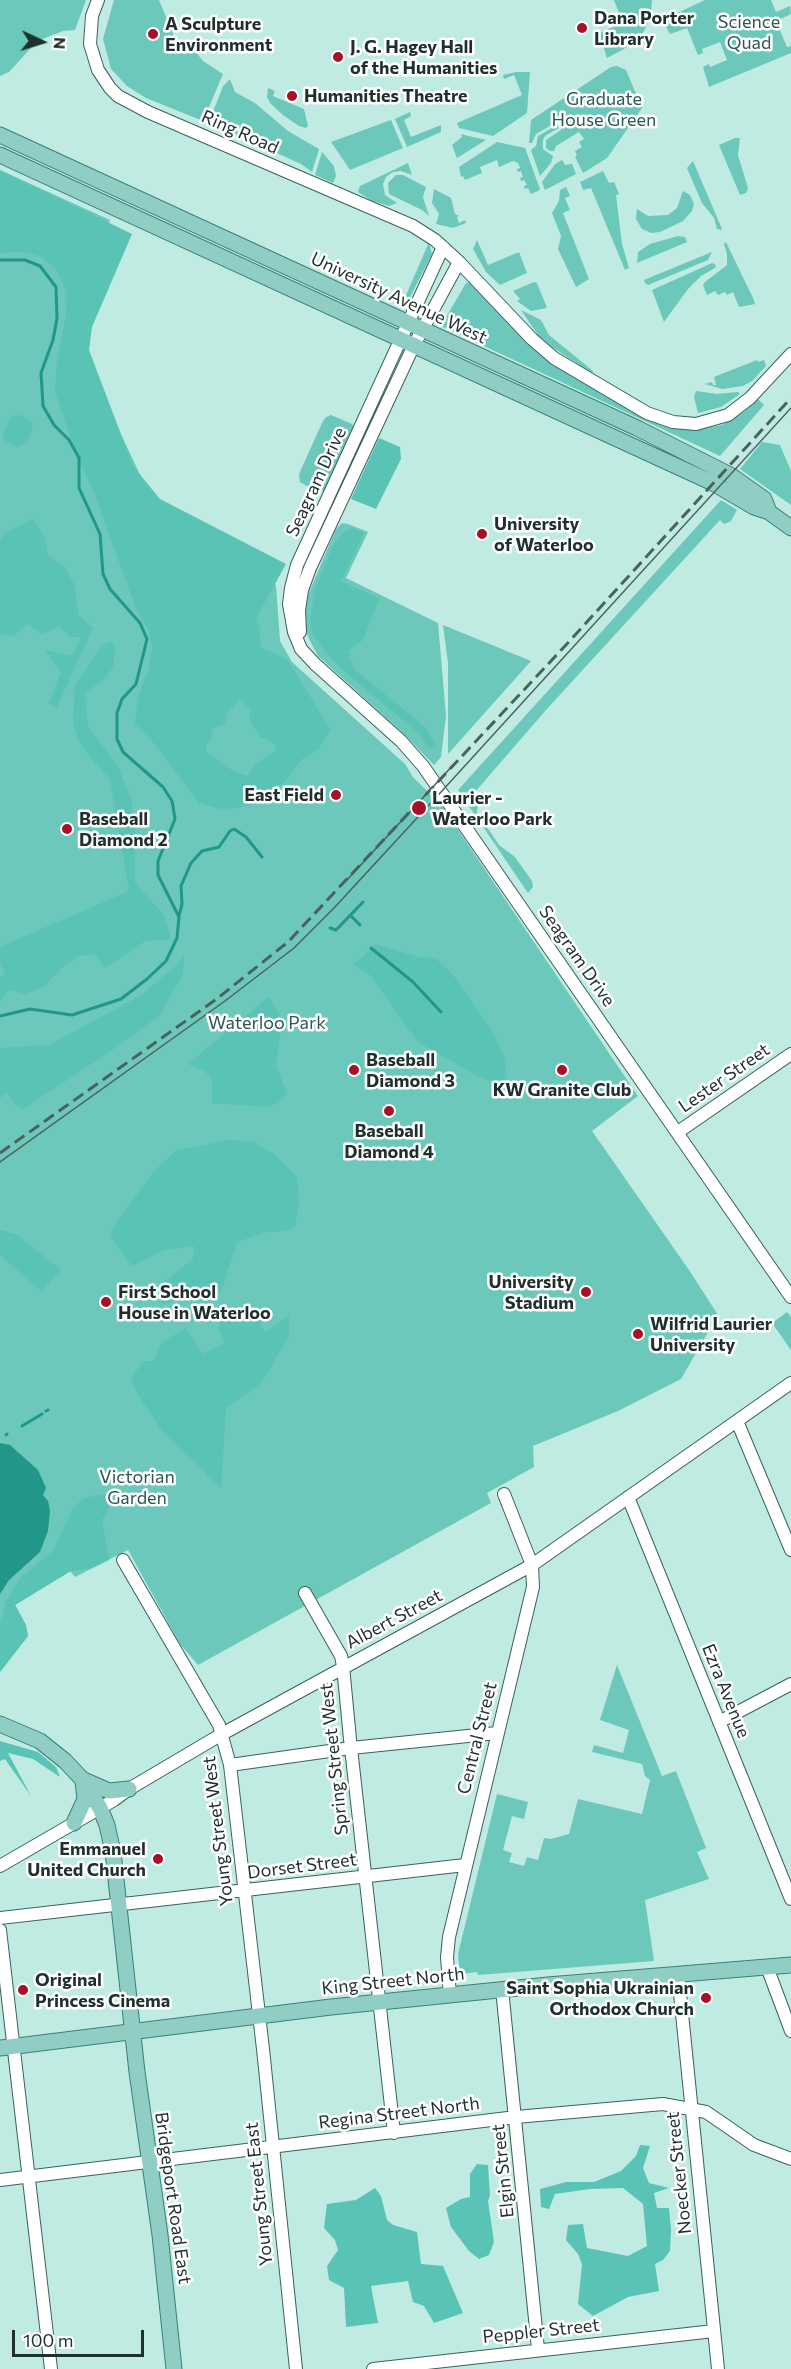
<!DOCTYPE html>
<html>
<head>
<meta charset="utf-8">
<style>
	body { margin:0 }
	#map { position:relative; width:791px; height:2369px; overflow:hidden; background:#c0ebe3; font-family:Commissioner,sans-serif }
	canvas { display:block }
	.north { position:absolute; left:12px; top:12px; width:60px; height:60px; -webkit-text-stroke:4px #fff; paint-order:stroke; rotate:94deg; font-size:16px; font-weight:700; line-height:24px; text-align:center; color:#1e2f2c }
	.north::after { content:''; display:block; margin:auto; width:21px; height:27px; background:#1e2f2c; clip-path:polygon(50% 0,100% 100%,50% 72%,0 100%) }
	.scale { position:absolute; left:12px; top:2330px; width:132px; height:27px; box-sizing:border-box; border:3px solid #1e2f2c; border-top:0; padding-left:8px; font-size:18px; line-height:21px; white-space:nowrap; color:#1e2f2c; -webkit-text-stroke:4px #fff; paint-order:stroke }
</style>
</head>
<body>
<div id="map">
<canvas width="791" height="2369"></canvas>
<div class="north">N</div>
<div class="scale">100 m</div>
</div>
<script>
const ctx = document.querySelector('canvas').getContext('2d');
ctx.lineJoin = 'round';
function fill(path, color) { ctx.fillStyle = color; ctx.fill(path, 'evenodd'); }
const toPath = rows => new Path2D(rows.map(r => 'M' + r).join(''));
function strokePath(path, color, width, dash) { ctx.strokeStyle = color; ctx.lineWidth = width; ctx.lineCap = dash ? 'butt' : 'round'; ctx.setLineDash(dash || []); ctx.stroke(path); }
function write(font, color, halo, rows, align = 'center') {
  ctx.font = font + ' Commissioner,sans-serif'; ctx.lineWidth = 5; ctx.setLineDash([]); ctx.textBaseline = 'middle'; ctx.strokeStyle = halo; ctx.fillStyle = color; for (const [text, x, y, turn = 0] of rows) {
    ctx.save(); ctx.translate(x, y); ctx.rotate((+turn || 0) * Math.PI / 180); ctx.textAlign = isNaN(turn) ? turn : align; if (halo) ctx.strokeText(text, 0, 0); ctx.fillText(text, 0, 0); ctx.restore();
  }
}
const green = toPath([
	[0,0,86,0,75,30,63,31,45,38,30,49,9,72,0,76],
	[114,0,159,0,176,41,187,54,191,46,203,61,223,74,203,121,146,98,127,86,111,69,103,39],
	[614,0,652,0,651,16,643,33,624,49,607,58,599,33,623,23],
	[705,0,771,0,776,12,790,6,791,14,776,21,787,47,791,46,791,53,709,87,703,67,709,64,710,67,727,60,720,42,702,49,703,53,698,55,687,28,670,34,665,25,671,16],
	[617,66,626,70,642,108,607,158,583,173,575,157,577,155,575,151,582,147,579,142,584,139,579,132,556,146,554,151,550,151,546,148,546,140,561,130,561,124,557,122,536,134,532,143,529,143,531,120,611,67],
	[516,72,530,72,527,113,493,136,459,128,457,123,522,95,514,75,504,79,503,75],
	[230,79,235,92,255,103,288,131,319,149,312,172,301,164,228,131,208,125,223,86],
	[268,88,275,91,273,96,304,109,308,126,306,128,299,126,283,115,270,103,267,97],
	[410,112,411,116,404,120,411,137,441,125,441,132,407,147,395,119],
	[391,120,403,148,350,170,331,142],
	[557,125,559,128,545,136,543,140,543,149,553,156,551,163,540,176,531,150,536,146,538,136],
	[461,134,469,136,486,140,457,158,452,145,462,137],
	[735,138,740,138,738,155,748,188,746,193,740,195,719,145],
	[497,142,525,148,540,189,538,191,531,194,528,188,525,189,524,186,527,185,524,180,521,181,520,178,523,177,521,171,518,172,517,169,520,168,518,163,513,161,499,167,497,160,480,167,482,173,465,180,463,176,461,177,459,167],
	[322,152,334,166,336,176,333,183,315,175],
	[562,160,565,165,572,164,576,174,545,190,542,182,555,164],
	[693,161,722,229,721,230,717,229,714,218,702,203,687,168],
	[408,163,412,175,401,171,393,172,386,177,383,184,385,195,397,203,389,206,372,201,358,192,360,186],
	[0,170,110,220,80,347,158,513,276,585,280,641,292,662,405,764,413,777,442,806,638,1096,592,1131,689,1270,718,1315,681,1379,618,1411,533,1446,534,1467,487,1493,491,1503,198,1665,180,1644,128,1550,75,1577,70,1571,15,1605,26,1625,28,1636,0,1672],
	[603,171,609,183,614,182,619,194,616,195,622,244,629,268,625,270,591,188,583,190,580,182],
	[396,175,403,175,426,187,423,197,429,216,422,210,389,194,388,183],
	[566,187,570,196,565,198,570,210,563,213,589,279,576,287,558,249,561,236,552,213,559,201,560,190],
	[434,189,451,198,455,214,459,216,457,217,459,223,465,220,466,223,453,228,436,224,439,214,432,203],
	[683,191,690,195,694,204,692,211,683,221,660,232,651,233,642,229,636,219,637,209,648,216,668,215,677,208],
	[678,236,685,237,687,242,637,263,638,252,650,244],
	[477,240,488,265,519,252,527,273,500,285,486,272,473,249],
	[429,242,432,254,404,309,401,307],
	[726,242,753,298,755,304,739,307,733,292,727,295,725,292,718,295,715,291,707,295,703,285,705,282,727,265,727,254,724,244],
	[712,252,708,260,648,285,645,283,644,280],
	[712,263,716,265,715,268,701,276,688,289,664,322,652,290],
	[472,281,560,367,606,396,663,426,701,429,722,425,744,412,758,399,764,405,720,456,441,326,466,283],
	[534,282,537,283,547,308,531,311,517,301,520,299,513,291],
	[521,310,541,320,549,335,593,371,592,373,552,347,538,335],
	[757,360,758,362,764,360,766,366,752,381,743,386,722,389,705,384,712,382,713,385,716,385,714,377],
	[696,391,717,394,738,392,740,394,721,407,698,413,694,397],
	[331,415,352,424,354,428,324,490,319,493,300,482,299,474,322,423,326,417],
	[762,442,780,445,791,471,791,505,740,469],
	[721,500,737,510,731,521,724,524,720,520,546,710,475,792,479,797,477,812,499,845,515,857,532,881,533,887,528,893,458,790],
	[342,523,348,524,368,532,346,578,438,623,446,716,441,757,434,765,403,733,318,656,310,641,305,629,305,602,336,529],
	[443,625,531,661,448,754,448,663],
	[787,1312,791,1317,791,1350,772,1323],
	[617,1665,662,1776,676,1771,706,1848,697,1852,709,1879,645,1900,654,1961,478,1975,477,1972,460,1974,458,1954,497,1794,528,1802,524,1819,512,1816,503,1850,512,1853,509,1862,524,1866,527,1857,538,1860,544,1838,551,1839,569,1834,578,1799,642,1814,650,1780,645,1776,642,1764,592,1752,594,1745,623,1753,629,1730,600,1720]
]);
const forest = toPath([
	[0,170,132,234,92,327,89,350,133,466,160,499,286,564,256,618,260,629,261,648,287,659,330,729,319,749,302,759,283,783,261,802,237,808,221,809,199,803,153,742,135,724,138,698,149,668,152,649,149,631,137,611,92,487,76,455,55,391,57,361,66,315,67,292,55,268,40,256,23,252,0,253],
	[240,700,251,709,249,718,259,736,274,743,276,751,255,764,247,776,233,771,206,752,206,746,212,739,211,733,213,728,225,724,226,714],
	[21,415,31,421,33,426,27,442,17,447,2,439,10,417],
	[379,438,400,447,401,459,376,509,351,499],
	[33,519,45,538,48,555,65,568,74,584,79,616,93,628,57,707,49,704,61,672,45,650,73,656,81,637,70,637,60,626,42,634,27,624,13,636,0,634,0,540,5,533],
	[352,528,364,533,341,581,379,599,363,640,348,651,354,669,426,728,436,746,429,748,419,733,347,674,326,653,312,632,310,620,315,590,333,545,344,532],
	[111,642,115,648,113,667,106,677,85,694,88,727,118,767,131,799,135,828,135,883,164,915,171,939,145,941,105,968,95,954,78,956,61,968,45,986,26,994,9,990,0,1002,0,978,6,974,0,964,0,947,129,891,110,779,89,756,78,740,73,722,75,686,102,645],
	[376,944,414,956,436,959,453,975,493,1032,505,1060,506,1078,495,1081,483,1079,417,1041,370,975,354,965],
	[184,955,183,974,160,1015,108,1053,23,1109,16,1105,7,1093,0,1098,0,1048,49,1045,140,996,174,968],
	[269,997,282,1020,276,1065,287,1094,276,1104,266,1107,212,1103,212,1081,205,1071,188,1064],
	[228,1140,253,1142,275,1155,297,1177,299,1204,295,1226,286,1231,266,1232,237,1242,221,1292,194,1292,164,1305,153,1291,193,1259,194,1246,164,1250,132,1266,111,1237,111,1230,154,1171,176,1151],
	[0,1230,16,1234,61,1270,41,1291,0,1255],
	[227,1309,256,1315,265,1332,289,1316,289,1336,261,1383,226,1408,221,1488,163,1432,137,1393,131,1378,144,1361,153,1361,163,1342,186,1328,203,1354,224,1343,218,1327],
	[107,1494,109,1507,102,1520,109,1560,92,1568,71,1571,15,1605,26,1625,28,1636,0,1672,0,1624,6,1601,20,1578,53,1551,73,1508,84,1498],
	[0,1741,38,1752,56,1767,60,1777,33,1759,8,1753,31,1796,5,1759,0,1761],
	[640,2145,650,2146,643,2168,649,2183,669,2188,654,2193,657,2208,669,2208,671,2229,670,2251,663,2260,655,2264,659,2291,628,2297,593,2316,578,2304,582,2264,578,2254,566,2240,568,2225,583,2224,587,2248,628,2256,647,2246,643,2204,623,2188,590,2189,555,2194,549,2209,541,2207,540,2189,566,2182,594,2182,621,2171,636,2156],
	[477,2164,488,2165,490,2195,488,2201,494,2242,489,2255,479,2259,469,2251,451,2227,446,2208,461,2199,470,2197,470,2174],
	[375,2188,381,2196,387,2220,393,2225,417,2232,421,2264,443,2266,463,2313,434,2323,424,2306,413,2302,408,2281,371,2286,378,2323,346,2327,344,2288,329,2280,327,2266,338,2250,335,2240,324,2228,327,2204,356,2200]
]);
const water = toPath([
	[0,1443,10,1445,38,1470,46,1488,43,1495,48,1501,50,1511,48,1531,40,1552,9,1580,0,1594]
]);
const stream = toPath([
	[0,260,25,260,40,266,56,287,57,318,53,340,41,373,43,406,54,425,69,440,79,458,79,488,100,534,103,574,110,589,140,623,147,639,136,684,122,699,117,713,117,739,123,752,163,787,172,801,175,819,158,861,158,875,179,917,177,938,166,961,147,979,121,999,72,1015,30,1009,0,1016],
	[179,916,182,904,181,886,191,863,202,851,219,847,230,831,234,829,246,837,262,857],
	[351,916,360,925],
	[330,928,336,930,363,902],
	[371,948,413,982,441,1012],
	[46,1411,48,1410],
	[22,1426,42,1414],
	[6,1435,7,1434]
]);
const minor = toPath([
	[98,0,92,16,90,44,98,70,110,88,118,96,148,112,413,226,435,240,459,262,532,339,554,358,647,413,673,422,696,424,728,415,750,398,791,354],
	[443,247,297,565,291,588,289,604,294,632,301,649,315,664,401,741,423,766,791,1297],
	[300,632,299,610,302,590,310,568,414,345,459,262],
	[678,1132,791,1054],
	[737,1421,791,1550],
	[628,1497,791,1899],
	[123,1560,219,1725,230,1765,263,2049,296,2369],
	[305,1593,341,1656,343,1666,350,1739,394,2133],
	[719,1722,791,1684],
	[230,1765,351,1748,497,1733],
	[0,1866,114,1800,129,1789,222,1734,532,1565,791,1383],
	[0,1918,465,1865],
	[0,1930,51,2369],
	[767,1967,791,2031],
	[678,1974,718,2369],
	[502,1989,538,2349],
	[450,1995,447,1957,449,1937,533,1587,532,1565,504,1494],
	[0,2180,516,2117,663,2104,706,2112,754,2145,791,2159],
	[373,2369,714,2331]
]);
const major = toPath([
	[0,135,637,428,730,475,764,499,769,512],
	[0,155,713,483,754,507,769,512,791,528],
	[0,1724,40,1741,65,1761,82,1779,100,1808,107,1825,113,1852,137,2072,160,2235,174,2369],
	[84,1780,109,1791,129,1789],
	[74,1823,85,1799,83,1781],
	[0,2048,331,2007,548,1985,791,1965]
]);
const tram = toPath([
	[346,881,455,763],
	[0,1162,225,1001,294,948,334,908,441,792,791,408]
]);
const rail = toPath([
	[0,1153,218,998,288,942,565,646,791,398]
]);
const markers = [
	[582,28,6,"#a81125"],
	[153,34,6,"#a81125"],
	[338,57,6,"#a81125"],
	[292,96,6,"#a81125"],
	[482,534,6,"#a81125"],
	[336,795,6,"#a81125"],
	[419,808,8,"#a81125"],
	[67,829,6,"#a81125"],
	[354,1070,6,"#a81125"],
	[562,1070,6,"#a81125"],
	[389,1111,6,"#a81125"],
	[586,1292,6,"#a81125"],
	[106,1302,6,"#a81125"],
	[638,1334,6,"#a81125"],
	[158,1859,6,"#a81125"],
	[23,1990,6,"#a81125"],
	[706,1998,6,"#a81125"]
];
const poiNames = [
	["Dana Porter",594,18],
	["Library",594,39],
	["A Sculpture",165,24],
	["Environment",165,45],
	["J. G. Hagey Hall",350,47],
	["of the Humanities",350,68],
	["Humanities Theatre",304,96],
	["University",494,524],
	["of Waterloo",494,545],
	["East Field",324,795,"right"],
	["Laurier -",432,798],
	["Waterloo Park",432,819],
	["Baseball",79,819],
	["Diamond 2",79,840],
	["Baseball",366,1060],
	["Diamond 3",366,1081],
	["KW Granite Club",562,1090,"center"],
	["Baseball",389,1131,"center"],
	["Diamond 4",389,1152,"center"],
	["University",574,1282,"right"],
	["Stadium",574,1303,"right"],
	["First School",118,1292],
	["House in Waterloo",118,1313],
	["Wilfrid Laurier",650,1324],
	["University",650,1345],
	["Emmanuel",146,1849,"right"],
	["United Church",146,1870,"right"],
	["Original",35,1980],
	["Princess Cinema",35,2001],
	["Saint Sophia Ukrainian",694,1988,"right"],
	["Orthodox Church",694,2009,"right"]
];
const parkNames = [
	["Science",749,22],
	["Quad",749,43],
	["Graduate",604,99],
	["House Green",604,120],
	["Waterloo Park",267,1023],
	["Victorian",137,1477],
	["Garden",137,1498]
];
const streetNames = [
	["Ring Road",240,132,24],
	["University Avenue West",399,298,25],
	["Seagram Drive",316,482,-65],
	["Seagram Drive",577,956,55],
	["Lester Street",724,1078,-35],
	["Albert Street",394,1619,-28],
	["Ezra Avenue",726,1691,68],
	["Central Street",477,1738,-76],
	["Spring Street West",334,1759,-96],
	["Young Street West",218,1831,-97],
	["Dorset Street",302,1866,-7],
	["King Street North",393,1981,-6],
	["Regina Street North",399,2113,-7],
	["Elgin Street",503,2171,-96],
	["Noecker Street",679,2173,-96],
	["Young Street East",259,2194,-96],
	["Bridgeport Road East",173,2198,82],
	["Peppler Street",541,2331,-6]
];
fill(green, '#6bc8ba');
fill(forest, '#59c3b5');
fill(water, '#21978a');
strokePath(stream, '#21978a', 3);
strokePath(minor, '#3a615b', 14);
strokePath(major, '#388177', 17);
strokePath(minor, '#fff', 12);
strokePath(major, '#90cec5', 15);
strokePath(tram, '#4a625d', 1.5);
strokePath(rail, '#4a625d', 3, [12, 6]);
for (const [x, y, r, color] of markers) { const dot = new Path2D(); dot.arc(x, y, r, 0, 2 * Math.PI); ctx.fillStyle = color; ctx.fill(dot); strokePath(dot, '#fff', 2); }
write('bold 18px', '#1e2f2c', '#fff', poiNames, 'left');
write('18px', '#2a5852', '#fff', parkNames);
write('18px', '#1e2f2c', '#fff', streetNames);
</script>
</body>
</html>
